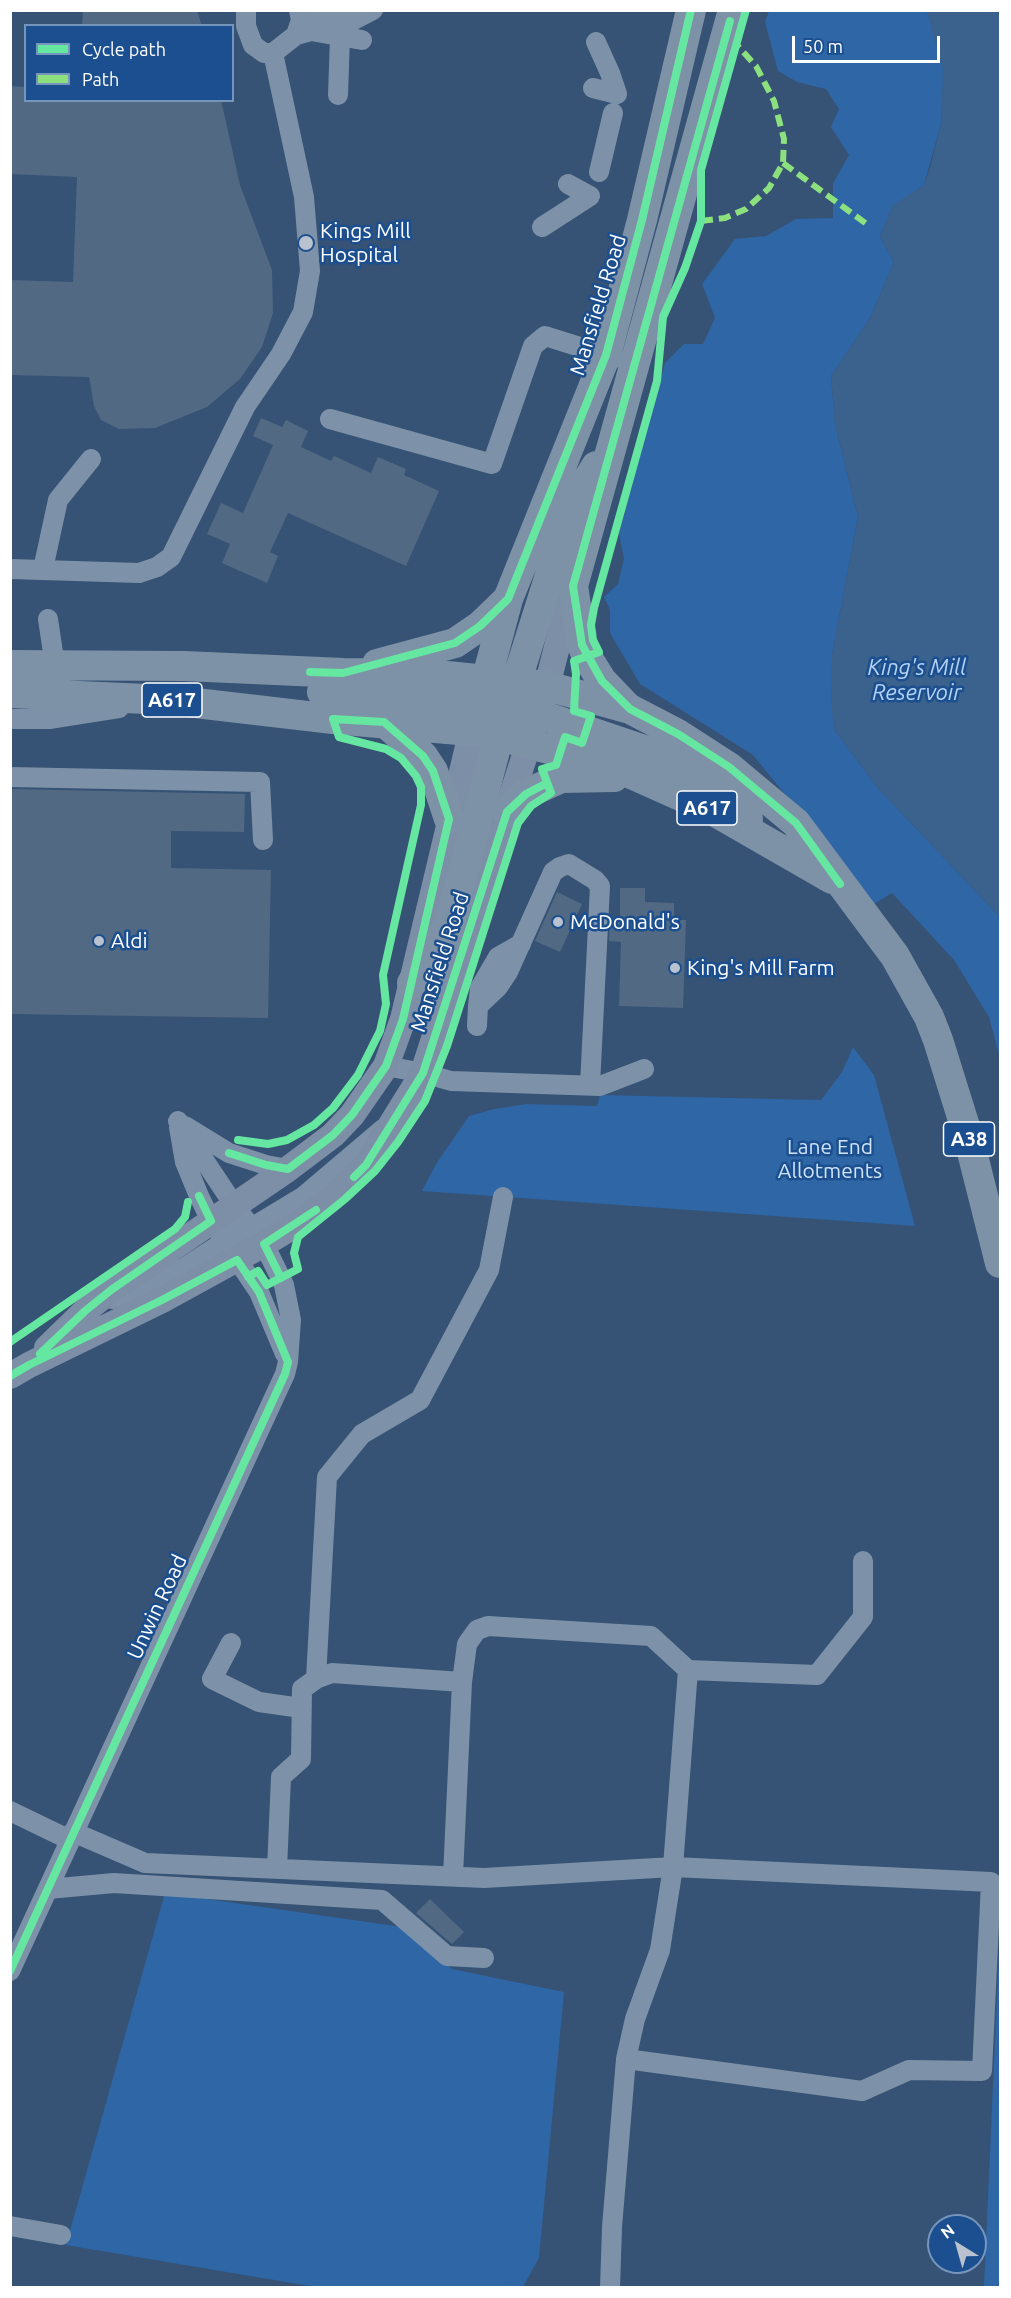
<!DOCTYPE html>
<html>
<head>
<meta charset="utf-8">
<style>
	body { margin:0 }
	#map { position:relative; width:1011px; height:2298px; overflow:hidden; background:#365274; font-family:Ubuntu,sans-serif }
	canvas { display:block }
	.frame { position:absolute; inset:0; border:12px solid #fff; pointer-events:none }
	.legend { position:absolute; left:24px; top:24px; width:210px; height:78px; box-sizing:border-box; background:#1b4f8f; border:2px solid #7695bc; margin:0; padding:8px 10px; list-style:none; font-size:18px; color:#fff }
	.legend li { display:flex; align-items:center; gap:12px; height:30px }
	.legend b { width:30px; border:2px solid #7695bc }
	.north { position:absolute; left:927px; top:2214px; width:60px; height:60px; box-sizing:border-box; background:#1b4f8f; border:2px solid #7695bc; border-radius:50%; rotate:323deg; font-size:16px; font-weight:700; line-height:24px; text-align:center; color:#fff }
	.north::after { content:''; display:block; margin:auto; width:21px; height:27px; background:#b9c2ce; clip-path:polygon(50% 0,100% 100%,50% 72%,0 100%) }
	.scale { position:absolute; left:792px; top:36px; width:148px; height:27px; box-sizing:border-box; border:3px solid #fff; border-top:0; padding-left:8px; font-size:18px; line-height:21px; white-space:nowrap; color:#fff; -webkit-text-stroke:4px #1b4f8f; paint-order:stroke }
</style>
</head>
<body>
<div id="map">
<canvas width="1011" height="2298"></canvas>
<div class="frame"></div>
<ul class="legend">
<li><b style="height:8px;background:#66e7a1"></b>Cycle path</li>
<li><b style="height:8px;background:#8de07e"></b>Path</li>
</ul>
<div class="north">N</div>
<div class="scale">50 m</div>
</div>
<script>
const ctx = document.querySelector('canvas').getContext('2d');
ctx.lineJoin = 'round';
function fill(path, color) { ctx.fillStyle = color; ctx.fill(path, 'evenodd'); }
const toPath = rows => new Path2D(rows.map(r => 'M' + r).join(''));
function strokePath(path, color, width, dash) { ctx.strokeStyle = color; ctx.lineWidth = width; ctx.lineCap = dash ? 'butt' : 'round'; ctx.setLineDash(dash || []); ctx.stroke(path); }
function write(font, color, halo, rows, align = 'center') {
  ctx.font = font + ' Ubuntu,sans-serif'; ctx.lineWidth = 5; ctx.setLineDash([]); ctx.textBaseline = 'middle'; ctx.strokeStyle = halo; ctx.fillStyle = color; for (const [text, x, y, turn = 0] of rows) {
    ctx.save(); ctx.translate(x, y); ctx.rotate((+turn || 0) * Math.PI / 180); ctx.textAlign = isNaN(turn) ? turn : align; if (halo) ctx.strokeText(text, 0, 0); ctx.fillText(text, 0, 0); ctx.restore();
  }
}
const green = toPath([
	[769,11,927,11,944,70,941,124,924,185,892,207,880,237,894,262,870,318,831,376,835,424,858,517,832,655,834,729,877,787,1000,917,1000,1058,989,1017,954,960,892,893,874,904,753,755,640,684,610,633,610,610,604,597,618,584,624,559,619,534,665,363,684,344,703,344,715,318,702,284,735,239,766,236,796,219,833,218,833,183,849,155,831,127,839,109,826,89,797,82,778,71,765,22],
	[853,1047,874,1075,915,1226,422,1191,436,1164,469,1116,494,1109,527,1104,597,1106,600,1095,821,1100,842,1072],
	[165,1893,402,1927,452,1969,564,1992,539,2258,523,2287,316,2287,66,2245],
	[1000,1928,1000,2287,984,2288,984,2287]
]);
const water = toPath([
	[927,11,1000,11,1000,917,877,787,834,729,831,700,832,655,858,517,835,424,831,376,870,318,894,262,880,237,892,206,924,185,930,168,941,124,943,70]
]);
const building = toPath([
	[83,10,197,10,202,26,82,26],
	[10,86,26,87,26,100,221,100,240,185,272,270,273,313,262,347,240,379,207,407,155,428,119,429,101,420,94,406,89,377,10,375,10,280,73,282,77,177,10,174],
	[261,418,282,427,286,420,308,431,301,447,331,461,334,456,371,473,378,457,406,469,404,475,439,491,406,566,288,513,270,552,278,556,267,583,222,563,230,544,207,534,221,503,243,513,273,445,253,436],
	[10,789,245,794,244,832,171,831,171,868,271,870,268,1018,10,1014],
	[620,888,645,888,645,902,674,903,674,920,686,920,683,1008,619,1006,621,942,609,941,610,917,620,917],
	[557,892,582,904,560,952,535,941],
	[430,1899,464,1932,452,1944,416,1913]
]);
const minor = toPath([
	[246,10,246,26,253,45,264,53,273,53,296,35,301,20,299,10],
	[310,10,318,17,352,21,373,10],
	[296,35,311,31,362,40],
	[596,42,610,73,617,94],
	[593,88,617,94],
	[338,95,340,37],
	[599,172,613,113],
	[542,227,590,196,568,184],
	[330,419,492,464,533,346,545,336,615,358],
	[10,569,139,573,157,567,171,557,245,407,281,354,303,312,310,271,304,197,273,53],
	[43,569,58,500,91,459],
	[48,619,55,666],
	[10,719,49,719,119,708],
	[10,777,260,782,263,840],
	[478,1006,480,988,498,957,521,944],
	[477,1026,478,1006,498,987,508,972,553,872,560,867,569,864,595,880,600,886,590,1085],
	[386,1066,423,1073,451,1081,600,1086,644,1069],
	[185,1126,229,1153,266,1165,288,1169],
	[179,1127,185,1162,199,1196,211,1221,259,1292,285,1354],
	[211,1221,236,1231,251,1228,304,1196,383,1129],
	[112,1299,184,1268,224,1242,236,1238],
	[231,1643,212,1679,259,1702,301,1708],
	[316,1679,327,1477,362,1434,420,1400,489,1270,503,1197],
	[10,1811,70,1840],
	[73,1832,145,1863,484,1878,673,1867,991,1882,982,2071,909,2070,862,2091,626,2059],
	[277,1869,281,1777,301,1759,302,1689,316,1679,332,1673,462,1682],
	[453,1876,462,1682,467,1644,477,1630,488,1626,651,1636,688,1670,817,1675,863,1617,863,1561],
	[48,1889,114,1883,382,1900,447,1956,484,1958],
	[10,1971,285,1374,288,1362,291,1320,284,1285,264,1244,234,1205,178,1121],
	[10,2226,61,2235],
	[610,2288,612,2227,626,2059,635,2019,660,1950,673,1867,688,1670]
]);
const major = toPath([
	[47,1348,85,1311,111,1290,288,1169,333,1135,352,1115,386,1066,403,1019,476,713],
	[10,1376,29,1365,162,1300,264,1244,302,1221,333,1197,366,1165,423,1073,547,686,572,588]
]);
const highway = toPath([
	[377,664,455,643,480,626,508,599],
	[10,665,184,666,343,673,427,674,547,686,630,709,678,734,729,767,796,823,895,956,929,1017,938,1040,968,1136,1000,1263],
	[486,681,508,599,606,355,642,220,691,10],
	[493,687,507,700,523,709,647,751,688,771,728,796,748,819],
	[322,692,479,704,509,723,527,742],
	[10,693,170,700,333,719,470,731,499,736,571,755,617,768,638,777,712,810,832,879],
	[506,701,516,683,572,505,596,466],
	[627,707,602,681,587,657,582,645,573,586,733,10],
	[384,722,423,756,433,771,449,819],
	[507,812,526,794,561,778,614,777],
	[412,983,449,925,499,736,510,722]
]);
const quiet = toPath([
	[783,163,868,225],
	[701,221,725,218,746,209,769,188,783,163,784,139,774,101,756,66,737,45]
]);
const cycleway = toPath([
	[730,21,573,586,582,645,602,681,630,709,678,734,729,767,796,823,840,884],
	[310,672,343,673,455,643,480,626,508,599,606,355,642,220,691,10],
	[229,1153,266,1165,288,1169,333,1135,352,1115,386,1066,403,1019,449,819,433,771,423,756,384,722,333,719,339,737,386,749,401,758,416,776,421,787,421,805,383,975,386,1004,380,1031,358,1075,333,1108,314,1125,287,1140,268,1144,238,1140],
	[354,1177,366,1165,423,1073,507,812,526,794,547,783],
	[248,1277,258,1271,267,1285,298,1269,294,1253,298,1237,345,1199,375,1171,398,1142,425,1101,447,1046,518,823,531,806,551,793,542,769,556,765,565,737,582,743,591,716,574,711,576,674,574,661,599,652,593,640,591,625,594,608,657,381,663,317,685,268,701,221,701,170,746,10],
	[281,1278,264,1244,316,1210],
	[10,1342,175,1229,185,1217,188,1202],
	[40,1354,85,1311,111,1290,211,1221,199,1196],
	[10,1376,29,1365,162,1300,237,1260,259,1292,288,1362,285,1374,10,1971]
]);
const markers = [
	[306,243,8,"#b9c2ce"],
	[558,922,6,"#b9c2ce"],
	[99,941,6,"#b9c2ce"],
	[675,968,6,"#b9c2ce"]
];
const shields = [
	[172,700,60],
	[707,808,60],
	[969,1139,51]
];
const shieldNames = [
	["A617",172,700],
	["A617",707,808],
	["A38",969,1139]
];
const poiNames = [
	["Kings Mill",320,231],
	["Hospital",320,255],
	["McDonald's",570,922],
	["Aldi",111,941],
	["King's Mill Farm",687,968]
];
const streetNames = [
	["Mansfield Road",598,305,-73],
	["Mansfield Road",440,962,-72],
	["Unwin Road",157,1607,-65]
];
const parkNames = [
	["Lane End",830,1147],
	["Allotments",830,1171]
];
const waterNames = [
	["King's Mill",917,668],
	["Reservoir",917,693]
];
fill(green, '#2f66a5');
fill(water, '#3b618d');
fill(building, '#526984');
strokePath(minor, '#7d92a8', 20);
strokePath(major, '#7d8ea7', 26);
strokePath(highway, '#7e92a7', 30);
strokePath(quiet, '#8de07e', 6, [12, 6]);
strokePath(cycleway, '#66e7a1', 8);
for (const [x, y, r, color] of markers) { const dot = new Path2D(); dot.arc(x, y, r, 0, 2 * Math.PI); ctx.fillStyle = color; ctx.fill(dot); strokePath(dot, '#1b4f8f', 2); }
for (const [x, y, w] of shields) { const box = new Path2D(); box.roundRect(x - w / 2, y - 17, w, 34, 4.5); ctx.fillStyle = '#1b4f8f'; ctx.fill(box); strokePath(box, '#fff', 1.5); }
write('bold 20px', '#fff', null, shieldNames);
write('21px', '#fff', '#1b4f8f', poiNames, 'left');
write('21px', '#fff', '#1b4f8f', streetNames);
write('21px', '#cfe3fa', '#1b4f8f', parkNames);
write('italic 22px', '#b5d3f5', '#1b4f8f', waterNames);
</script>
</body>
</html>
